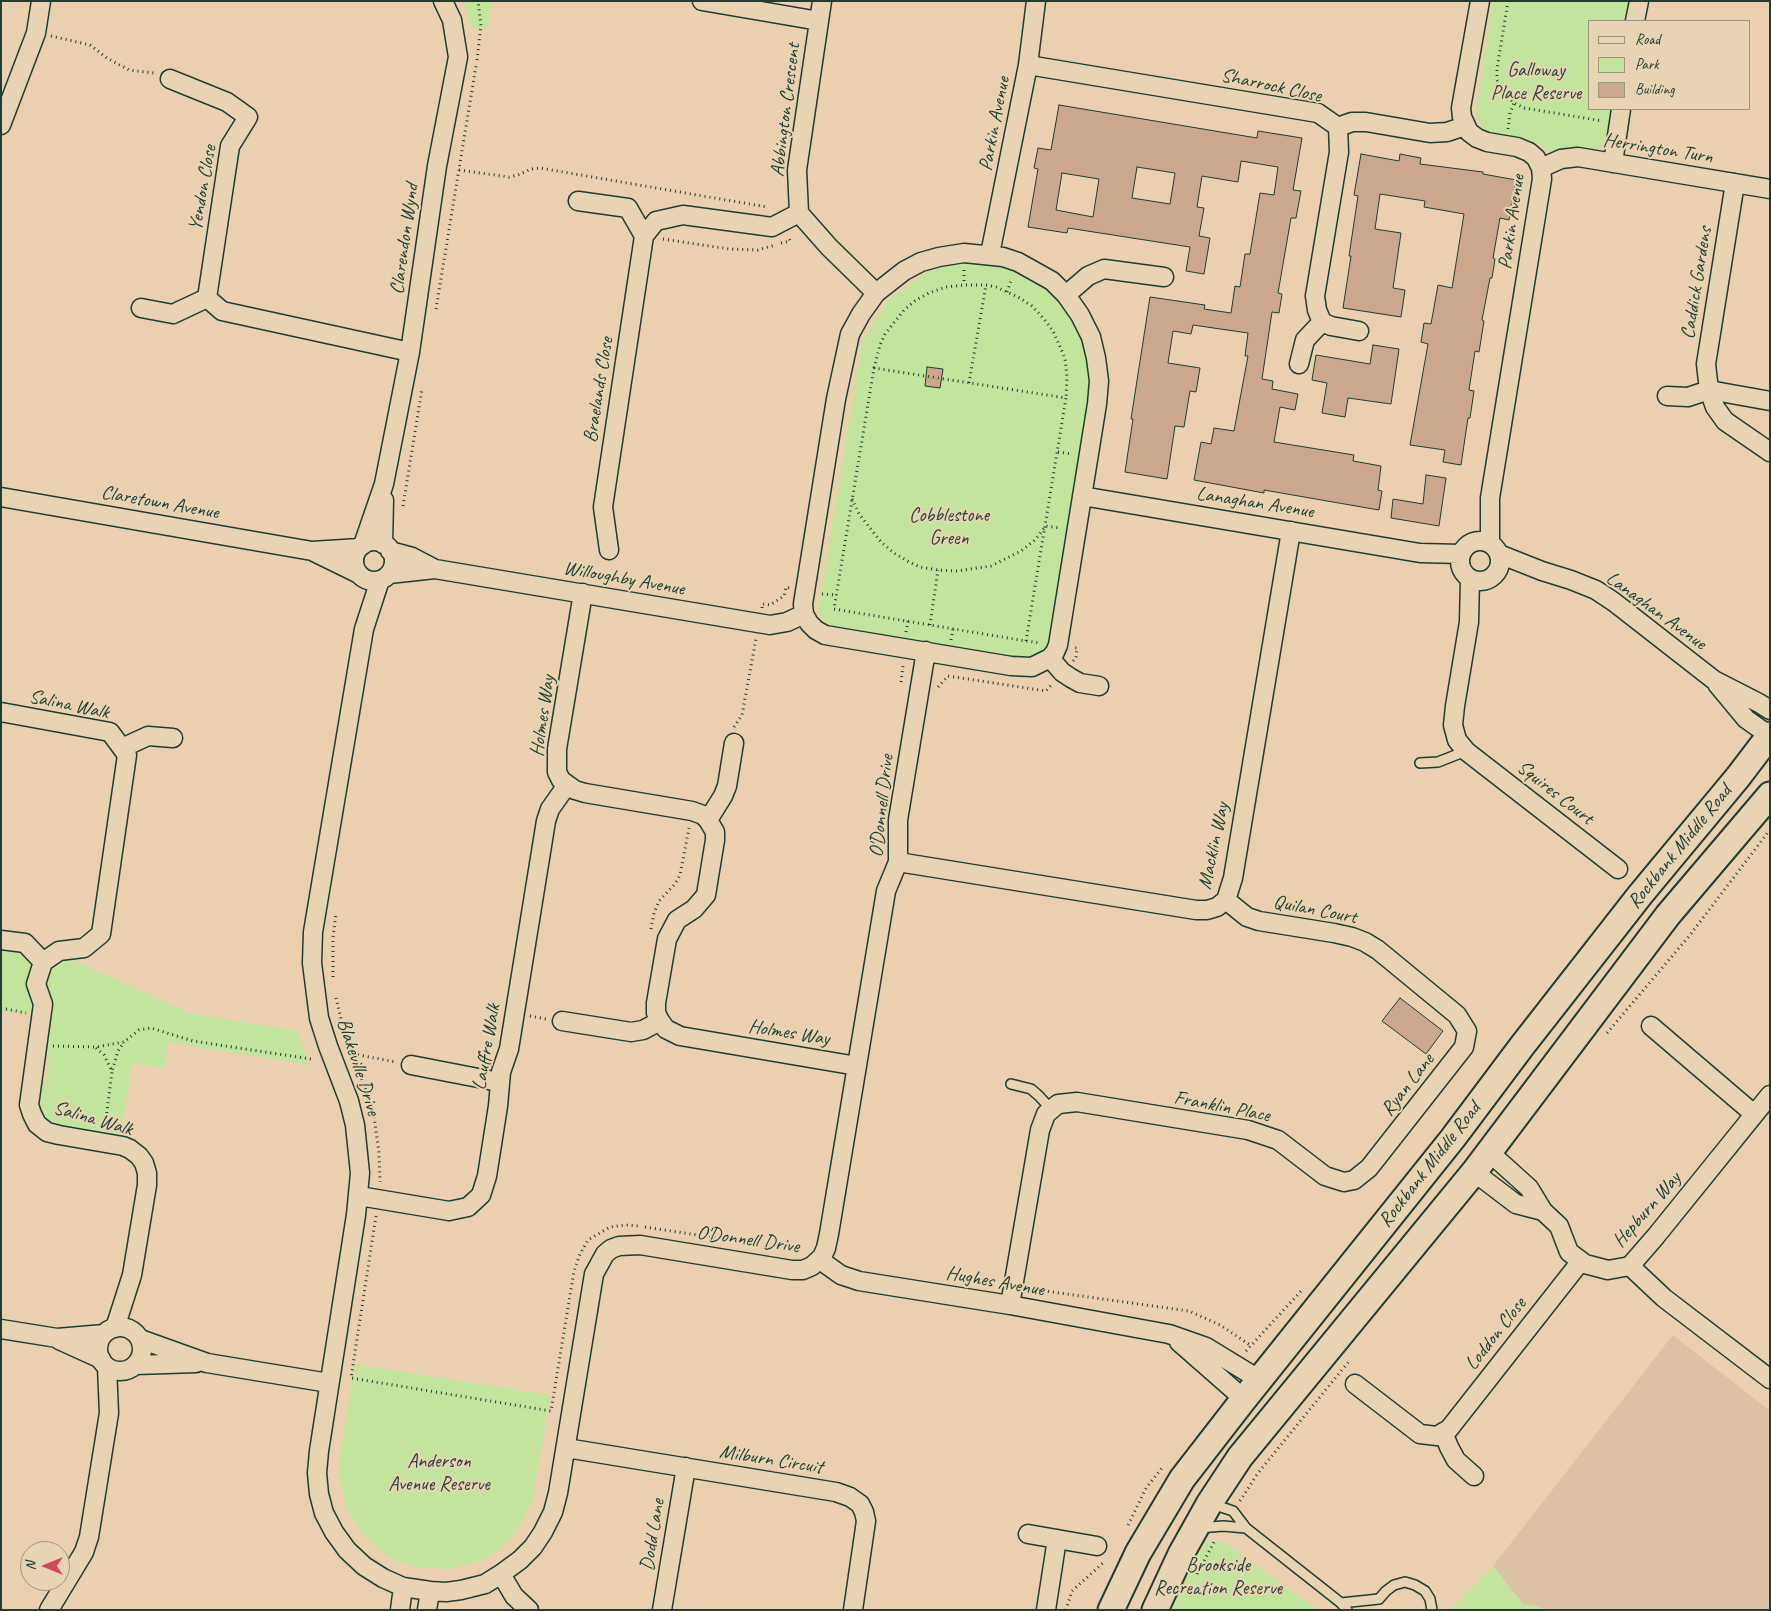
<!DOCTYPE html>
<html>
<head>
<meta charset="utf-8">
<style>
	body { margin:0 }
	#map { position:relative; width:1771px; height:1611px; overflow:hidden; background:#ead0af; font-family:Caveat,sans-serif }
	canvas { display:block }
	.frame { position:absolute; inset:0; border:2px solid #1f3d34; pointer-events:none }
	.legend { position:absolute; left:1588px; top:20px; width:162px; height:90px; box-sizing:border-box; background:#e8d4b2; border:1px solid #989880; margin:0; padding:6px 9px; list-style:none; font-size:15px; color:#1f3d34 }
	.legend li { display:flex; align-items:center; gap:10px; height:25px }
	.legend b { width:25px; border:1px solid #989880 }
	.north { position:absolute; left:20px; top:1541px; width:50px; height:50px; box-sizing:border-box; background:#e8d4b2; border:1px solid #989880; border-radius:50%; rotate:270deg; font-size:14px; font-weight:700; line-height:20px; text-align:center; color:#1f3d34 }
	.north::after { content:''; display:block; margin:auto; width:18px; height:22px; background:#d1495b; clip-path:polygon(50% 0,100% 100%,50% 72%,0 100%) }
</style>
</head>
<body>
<div id="map">
<canvas width="1771" height="1611"></canvas>
<div class="frame"></div>
<ul class="legend">
<li><b style="height:6px;background:#e8d4b2"></b>Road</li>
<li><b style="height:14px;background:#c3e49d"></b>Park</li>
<li><b style="height:14px;background:#cba88d"></b>Building</li>
</ul>
<div class="north">N</div>
</div>
<script>
const ctx = document.querySelector('canvas').getContext('2d');
ctx.lineJoin = 'round';
function fill(path, color) { ctx.fillStyle = color; ctx.fill(path, 'evenodd'); }
const toPath = rows => new Path2D(rows.map(r => 'M' + r).join(''));
function strokePath(path, color, width, dash) { ctx.strokeStyle = color; ctx.lineWidth = width; ctx.lineCap = dash ? 'butt' : 'round'; ctx.setLineDash(dash || []); ctx.stroke(path); }
function write(font, color, halo, rows, align = 'center') {
  ctx.font = font + ' Caveat,sans-serif'; ctx.lineWidth = 4; ctx.setLineDash([]); ctx.textBaseline = 'middle'; ctx.strokeStyle = halo; ctx.fillStyle = color; for (const [text, x, y, turn = 0] of rows) {
    ctx.save(); ctx.translate(x, y); ctx.rotate((+turn || 0) * Math.PI / 180); ctx.textAlign = isNaN(turn) ? turn : align; if (halo) ctx.strokeText(text, 0, 0); ctx.fillText(text, 0, 0); ctx.restore();
  }
}
const built = toPath([
	[1673,1335,1770,1411,1770,1610,1551,1610,1523,1604,1493,1566]
]);
const green = toPath([
	[463,1,492,1,487,30,471,28],
	[1493,1,1633,1,1630,21,1590,21,1590,109,1617,109,1613,138,1606,147,1598,149,1576,148,1551,152,1533,141,1491,132,1483,129,1477,119,1476,110],
	[964,262,992,264,1015,271,1049,291,1073,321,1087,359,1088,399,1050,631,1047,644,1042,651,1031,657,1021,657,839,627,824,622,818,611,862,342,887,301,927,272],
	[1,946,20,949,30,958,33,968,33,997,30,1014,1,1010],
	[60,958,71,959,190,1013,298,1031,309,1065,168,1042,164,1068,132,1063,121,1133,116,1135,55,1125,48,1122,41,1116,37,1104,38,1089,45,1086,49,1058,44,1054,43,994,47,967],
	[354,1364,550,1395,533,1498,520,1525,507,1543,493,1554,481,1561,448,1569,418,1567,403,1563,389,1557,374,1546,361,1532,346,1508,339,1476,339,1461],
	[1201,1541,1223,1541,1318,1610,1167,1610],
	[1493,1566,1523,1604,1551,1610,1449,1610]
]);
const building = toPath([
	[1059,105,1257,138,1258,131,1302,138,1293,190,1301,191,1296,218,1291,218,1278,293,1282,294,1279,313,1272,312,1262,379,1273,381,1272,389,1298,394,1295,410,1280,407,1274,442,1354,455,1353,461,1381,466,1378,490,1382,491,1379,510,1264,490,1264,493,1194,480,1201,442,1211,444,1214,428,1234,431,1248,356,1245,356,1248,333,1193,325,1191,334,1173,331,1168,363,1200,368,1196,392,1190,391,1184,427,1175,426,1167,479,1125,472,1133,419,1131,419,1150,297,1205,305,1204,309,1231,313,1235,286,1240,287,1245,254,1250,254,1260,193,1274,195,1278,167,1241,161,1238,182,1202,176,1197,207,1204,208,1199,236,1210,238,1204,274,1186,271,1190,247,1068,228,1067,233,1028,227,1038,169,1034,168,1038,148,1051,150,1059,105],
	[1137,167,1175,173,1170,204,1132,198,1137,167],
	[1062,173,1099,179,1093,217,1056,210,1062,173],
	[1361,154,1399,161,1400,154,1421,158,1420,164,1483,172,1483,174,1516,180,1509,220,1500,218,1493,258,1495,259,1492,278,1490,278,1482,320,1484,321,1479,352,1475,351,1469,390,1474,391,1470,418,1468,418,1461,465,1443,462,1445,450,1410,445,1428,344,1421,342,1424,323,1431,324,1438,285,1452,288,1464,214,1424,207,1425,201,1380,194,1375,229,1401,233,1393,288,1405,290,1401,317,1343,308,1351,256,1349,256,1358,196,1354,195,1361,154],
	[1373,345,1399,349,1391,404,1348,398,1345,417,1322,413,1327,383,1312,380,1316,355,1370,364,1373,345],
	[927,367,943,369,940,388,925,386,927,367],
	[1426,475,1446,478,1439,526,1391,518,1393,499,1423,504,1426,475],
	[1400,998,1443,1031,1426,1054,1382,1021,1400,998]
]);
const path = toPath([
	[1508,1,1497,69,1497,80,1504,93,1514,103,1524,108,1603,121],
	[51,36,90,45,107,58,129,70,154,73],
	[477,60,481,26,478,1],
	[1508,129,1510,113,1514,103],
	[459,170,509,177,518,175,531,169,540,168,767,207],
	[663,239,729,249,758,250,775,245],
	[781,243,790,241,788,236],
	[964,270,964,285],
	[1007,292,1012,278],
	[436,309,476,66],
	[874,368,880,345,885,334,904,310,916,300,929,293,946,287,964,285,986,285,996,287,1018,297,1032,306,1044,319,1053,331,1065,358,1067,377,1066,398],
	[969,383,986,285],
	[1058,452,1072,454],
	[852,499,859,514,881,542,894,553,909,562,920,567,938,570,957,571,991,566,1021,551,1035,540,1046,526,1060,528],
	[403,506,422,389],
	[822,594,836,595],
	[762,608,762,604,770,605,784,596,786,587,789,588],
	[930,625,938,570],
	[906,632,908,621],
	[951,640,953,629],
	[1026,641,1066,398,874,368,834,609,1026,641,1041,643],
	[1073,661,1076,658,1077,648,1075,648],
	[901,682,903,666],
	[938,687,948,676,1046,691,1052,684],
	[734,727,742,715,756,639],
	[651,929,654,913,659,901,675,884,680,875,689,828],
	[333,977,333,938,336,913],
	[336,998,345,1035,373,1109,379,1153,380,1182],
	[1,1008,26,1013],
	[530,1016,546,1019],
	[1607,1033,1690,935,1769,831],
	[53,1046,96,1047,124,1042,139,1030,151,1028,193,1041,311,1059],
	[96,1048,104,1055,112,1071,118,1051,124,1042],
	[353,1054,396,1062],
	[105,1128,112,1071],
	[376,1216,351,1378,551,1411,574,1271,580,1254,588,1240,610,1227,625,1225,639,1226],
	[645,1227,723,1239],
	[1038,1290,1189,1311,1220,1325,1250,1345],
	[1246,1351,1302,1290],
	[1240,1501,1258,1473,1350,1360],
	[1128,1525,1146,1488,1162,1468],
	[1197,1574,1214,1542],
	[1066,1610,1072,1591,1103,1563]
]);
const lane = toPath([
	[1420,763,1438,762,1466,751],
	[1011,1084,1031,1089,1039,1096,1051,1109],
	[1212,1504,1233,1511,1246,1528,1341,1603,1347,1610],
	[1199,1528,1223,1526,1246,1528],
	[1341,1603,1379,1599,1386,1591,1394,1585,1405,1582,1415,1585,1425,1591,1430,1599,1432,1610]
]);
const street = toPath([
	[702,1,819,21],
	[822,1,797,170,799,213,829,247,876,293],
	[1480,1,1461,108,1462,117,1469,132,1477,138,1487,142,1517,147,1529,152,1536,158,1541,168,1542,179,1490,498,1490,543],
	[1635,21,1639,1],
	[1028,65,1318,113,1338,127,1339,152,1315,296,1317,310,1322,322,1331,326,1359,331],
	[170,79,227,102,248,117,230,146,207,298,222,311,410,352],
	[1,125,36,33,41,1],
	[1338,127,1352,122,1366,122,1430,133,1447,132,1465,126],
	[1613,163,1621,109],
	[1541,168,1561,159,1578,157,1770,189],
	[1735,183,1706,364,1709,390,1715,407,1725,421,1770,452],
	[578,201,628,208,644,236],
	[964,253,1003,257,1018,262,1052,281,1066,295,1080,315,1091,337,1096,358,1099,381,1097,404,1058,645,1055,652,1050,658,1032,667,1011,666,825,635,816,630,809,623,804,614,803,604,836,399,850,334,861,314,876,293,904,271,921,262,939,257,964,253],
	[990,254,1028,65,1036,1],
	[1066,295,1088,276,1104,269,1164,277],
	[141,308,173,314,207,298],
	[1299,364,1305,340,1322,322],
	[1667,396,1688,397,1709,390,1770,401],
	[1082,496,1420,553,1461,554],
	[1,497,312,551,359,548],
	'1460 561a20 20 0 1 1 40 0a20 20 0 1 1-40 0Z',
	'354 561a20 20 0 1 1 40 0a20 20 0 1 1-40 0Z',
	[383,544,384,500],
	[363,545,384,484,410,352,437,166,458,57,452,20,443,1],
	[609,550,603,507,644,236,656,221,683,215,772,227,799,213],
	[390,551,412,557,435,569],
	[314,552,359,574],
	[1499,554,1542,571,1571,580,1596,590,1614,602,1714,680,1759,703,1770,710],
	[389,574,435,569,770,625,787,622,804,614],
	[1470,579,1469,622,1455,706,1453,725,1457,740,1466,751,1618,869],
	[380,580,364,629,313,932,312,963,319,1018,328,1046,349,1101,355,1125,360,1173,356,1215,319,1451,317,1473,319,1494,324,1513,334,1532,347,1550,364,1566,383,1578,403,1587,430,1591,446,1592,461,1590,485,1584,501,1574,520,1560,533,1547,543,1532,553,1512,558,1493,594,1274,605,1254,611,1249,619,1246,640,1245,792,1270,803,1270,812,1266,822,1257,826,1248,829,1234,886,891,898,862,898,820,926,651],
	[583,593,557,749,557,772,561,780,575,790,585,793,692,811,703,815,708,820,715,832,715,840,706,895,694,909,677,920,667,939,656,1003,656,1013,660,1021,666,1029,680,1036,857,1066],
	[1050,658,1062,672,1071,678,1080,683,1099,686],
	[1717,684,1746,719,1770,736],
	[1,712,110,732,127,755,101,934,84,948,59,951,43,962,36,984,43,1004,29,1105,32,1114,37,1124,47,1132,59,1135,123,1146,130,1149,139,1156,144,1163,147,1173,147,1185,132,1275,115,1328],
	[122,748,148,736,173,738],
	[708,820,723,796,727,786,734,743],
	[898,862,1196,910,1207,910,1217,907,1226,900,1233,878,1291,531],
	[1,940,25,943,43,962],
	[562,1021,631,1032,643,1030,660,1021],
	[1651,1026,1754,1114],
	[411,1065,499,1082],
	[1489,1152,1529,1188,1543,1211,1559,1226,1569,1252,1585,1264,1608,1270,1630,1266,1656,1236,1770,1095],
	[1474,1172,1516,1204,1543,1211],
	[359,1196,449,1211,468,1207,481,1195,487,1176,498,1106,501,1072,509,1049,546,821,550,809,567,785],
	[820,1260,841,1275,859,1281,1010,1305,1169,1334,1206,1347,1260,1380],
	[1630,1266,1664,1298,1770,1379],
	[1010,1305,1040,1130,1046,1114,1058,1104,1077,1102,1248,1130,1278,1140,1325,1176,1344,1182,1354,1180,1369,1168,1464,1047,1467,1031,1457,1015,1378,950,1365,942,1352,937,1334,933,1259,921,1247,917,1226,900],
	'98 1349a22 22 0 1 1 44 0a22 22 0 1 1-44 0Z',
	[1,1329,57,1338,104,1334],
	[140,1339,207,1363,329,1383],
	[59,1340,101,1359],
	[1179,1342,1244,1399],
	[136,1365,196,1363],
	[1355,1384,1420,1434,1437,1436,1449,1429,1581,1261],
	[1443,1432,1449,1447,1456,1460,1474,1476],
	[566,1448,836,1492,850,1497,860,1504,864,1512,866,1521,853,1610],
	[1028,1534,1097,1546],
	[501,1574,514,1596,529,1610],
	[49,1610,84,1552,89,1537,109,1413,107,1367],
	[400,1610,403,1587],
	[427,1610,430,1591],
	[662,1610,686,1467],
	[1046,1610,1057,1539]
]);
const secondary = toPath([
	[1111,1610,1138,1553,1182,1479,1244,1399,1453,1138,1522,1046,1640,895,1738,777,1770,735],
	[1155,1610,1181,1554,1209,1504,1240,1457,1474,1172,1668,915,1770,795]
]);
const parkNames = [
	["Galloway",1536,71],
	["Place Reserve",1536,94],
	["Cobblestone",949,516],
	["Green",949,539],
	["Anderson",439,1462],
	["Avenue Reserve",439,1485],
	["Brookside",1218,1566],
	["Recreation Reserve",1218,1589]
];
const streetNames = [
	["Sharrock Close",1271,86,12],
	["Abbington Crescent",786,110,-83],
	["Parkin Avenue",995,124,-79],
	["Herrington Turn",1658,149,9],
	["Yendon Close",203,188,-80],
	["Parkin Avenue",1512,222,-82],
	["Clarendon Wynd",405,239,-82],
	["Caddick Gardens",1697,283,-81],
	["Braelands Close",599,390,-81],
	["Claretown Avenue",160,503,10],
	["Lanaghan Avenue",1255,503,9],
	["Willoughby Avenue",624,579,10],
	["Lanaghan Avenue",1656,611,36],
	["Salina Walk",69,705,12],
	["Holmes Way",543,716,-82],
	["Squires Court",1555,793,38],
	["O'Donnell Drive",882,806,-84],
	["Macklin Way",1214,846,-78],
	["Rockbank Middle Road",1680,847,-51],
	["Quilan Court",1315,910,11],
	["Holmes Way",789,1033,9],
	["Lauffre Walk",487,1047,-80],
	["Blakeville Drive",358,1067,72],
	["Ryan Lane",1408,1085,-52],
	["Franklin Place",1222,1107,11],
	["Salina Walk",93,1119,16],
	["Rockbank Middle Road",1430,1165,-52],
	["Hepburn Way",1647,1210,-49],
	["O'Donnell Drive",748,1240,8],
	["Hughes Avenue",995,1282,10],
	["Loddon Close",1496,1334,-52],
	["Milburn Circuit",771,1460,9],
	["Dodd Lane",653,1535,-81]
];
fill(built, '#ddc1a3');
fill(green, '#c3e49d');
fill(building, '#cba88d');
strokePath(building, '#1f3d34', 1);
strokePath(lane, '#1f3d34', 12);
strokePath(street, '#1f3d34', 21);
strokePath(secondary, '#1f3d34', 29);
strokePath(path, '#1f3d34', 3, [1, 4]);
strokePath(lane, '#e8d4b2', 9);
strokePath(street, '#e8d4b2', 18);
strokePath(secondary, '#e8d4b2', 25);
write('20px', '#274539', '#e8d4b2', parkNames);
write('20px', '#1f3d34', '#e8d4b2', streetNames);
</script>
</body>
</html>
